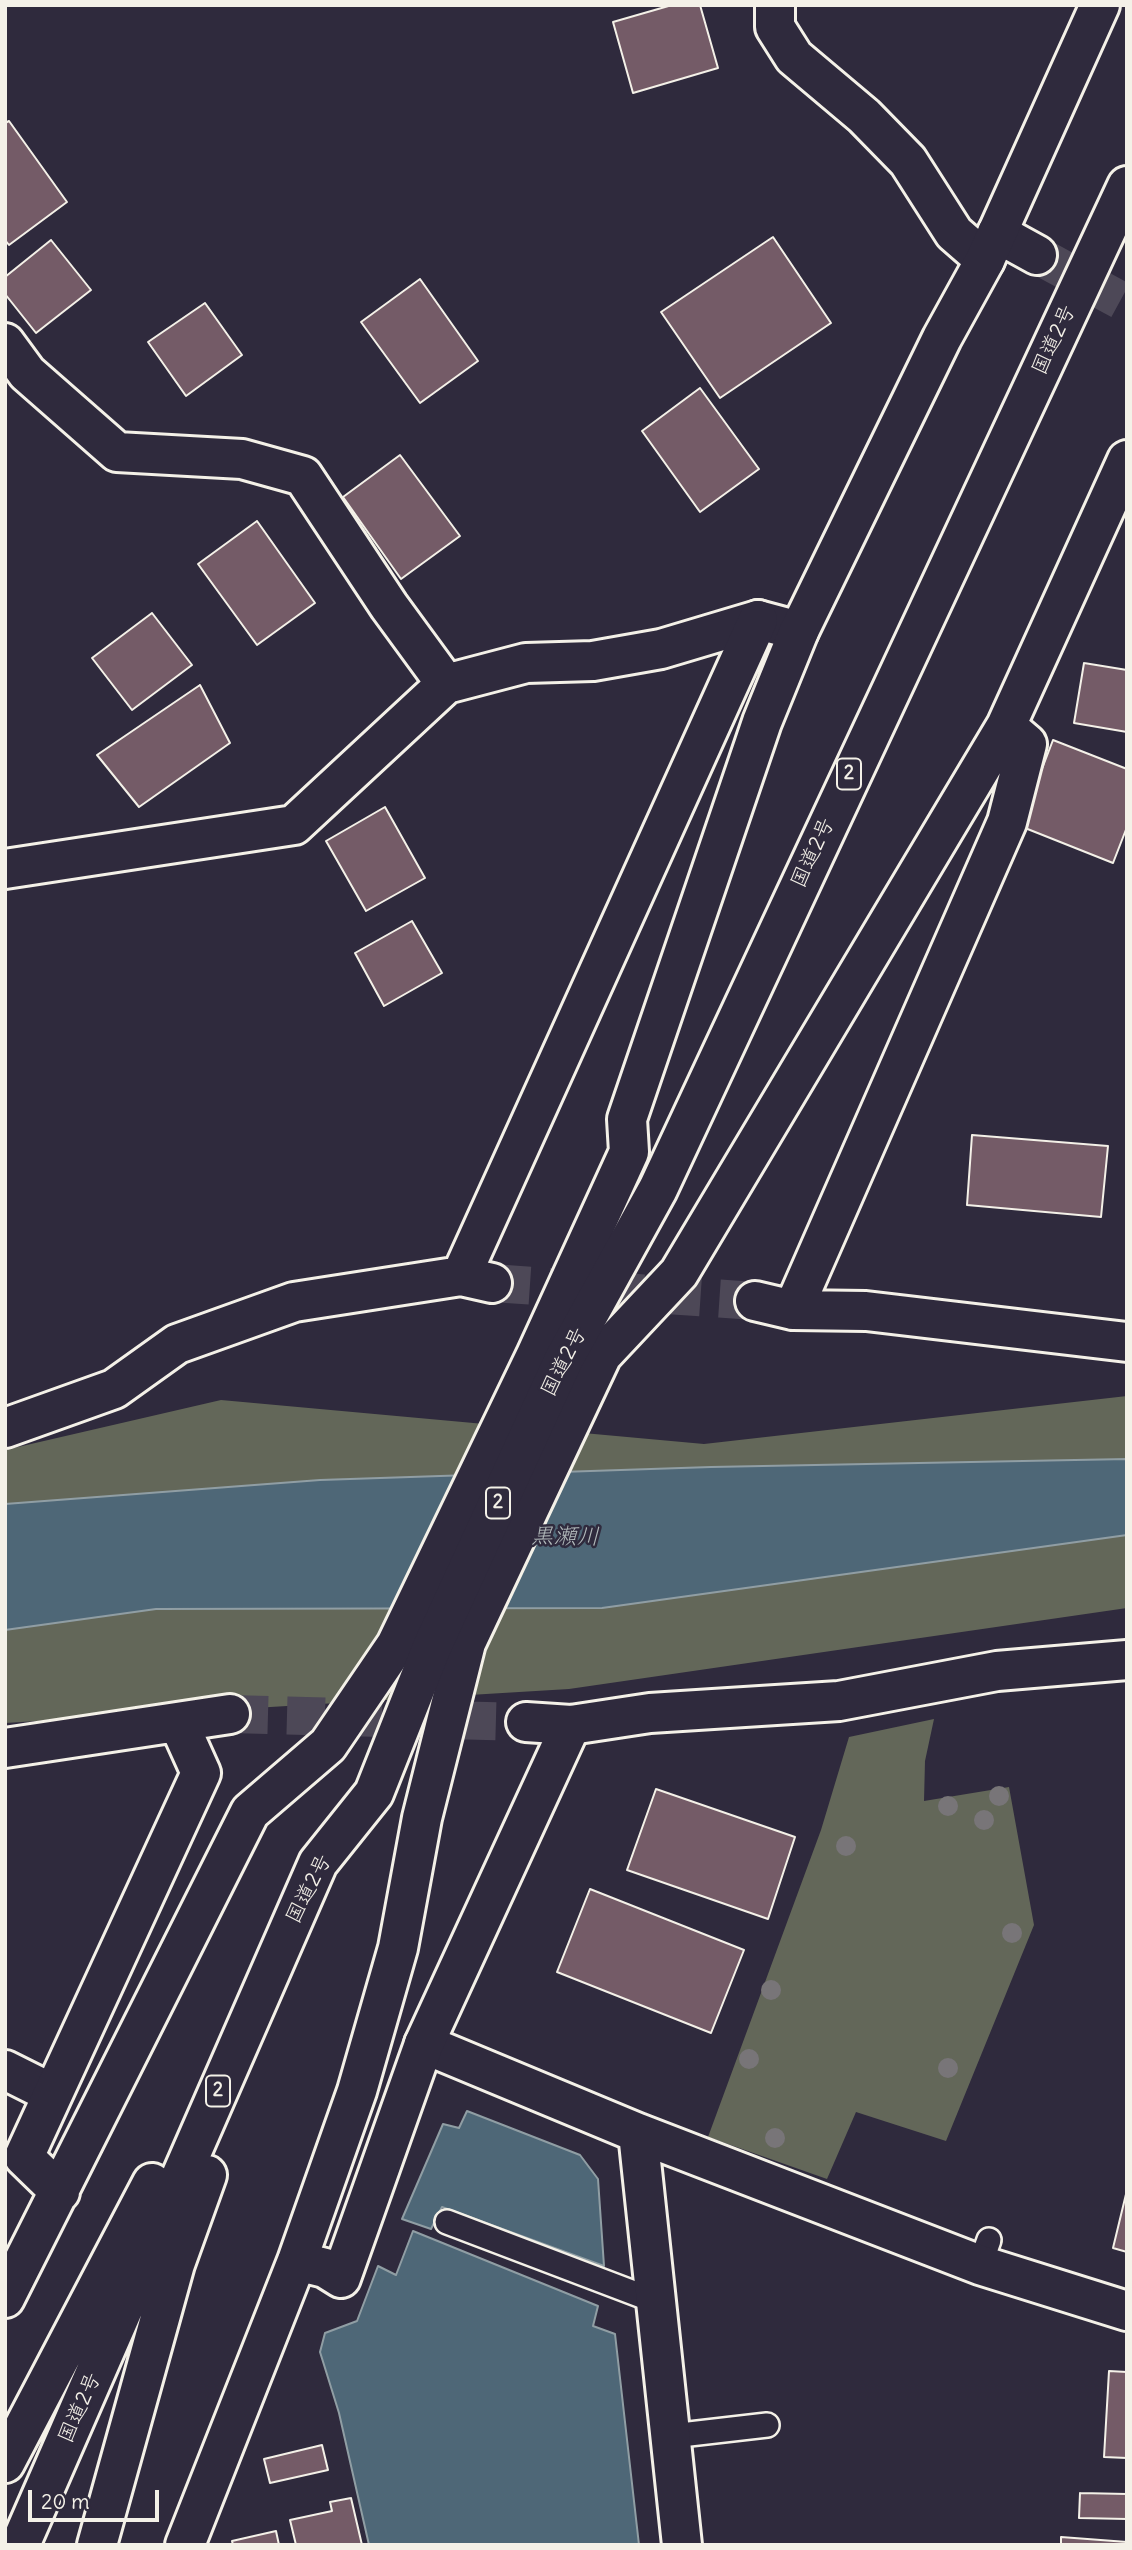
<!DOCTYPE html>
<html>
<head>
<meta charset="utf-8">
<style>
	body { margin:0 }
	#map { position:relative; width:1132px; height:2550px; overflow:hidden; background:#2f2a3d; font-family:Delius,sans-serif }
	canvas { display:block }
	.frame { position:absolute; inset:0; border:7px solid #f4f1e8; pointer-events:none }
	.scale { position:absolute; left:28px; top:2490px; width:131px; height:32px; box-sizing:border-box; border:4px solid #f4f1e8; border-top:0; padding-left:9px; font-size:21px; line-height:24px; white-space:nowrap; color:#f4f1e8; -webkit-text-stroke:5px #2f2a3d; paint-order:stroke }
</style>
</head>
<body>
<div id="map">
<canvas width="1132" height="2550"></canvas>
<div class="frame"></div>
<div class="scale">20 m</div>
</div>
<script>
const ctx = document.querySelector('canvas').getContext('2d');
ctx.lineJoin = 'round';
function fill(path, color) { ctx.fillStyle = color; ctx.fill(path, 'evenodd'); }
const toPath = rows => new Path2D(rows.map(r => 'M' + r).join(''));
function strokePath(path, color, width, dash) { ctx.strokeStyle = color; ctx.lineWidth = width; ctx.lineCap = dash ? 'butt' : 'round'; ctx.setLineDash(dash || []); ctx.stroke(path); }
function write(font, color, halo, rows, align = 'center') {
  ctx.font = font + ' Delius,"Klee One",sans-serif'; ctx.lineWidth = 5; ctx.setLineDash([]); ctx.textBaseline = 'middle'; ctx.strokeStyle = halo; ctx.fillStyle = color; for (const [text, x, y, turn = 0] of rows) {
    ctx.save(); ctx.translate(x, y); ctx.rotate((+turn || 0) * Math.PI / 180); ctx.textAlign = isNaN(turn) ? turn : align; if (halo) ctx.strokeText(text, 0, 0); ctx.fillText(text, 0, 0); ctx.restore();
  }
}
const green = toPath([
	[1127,1396,1127,1608,569,1689,5,1723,5,1450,221,1400,704,1444],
	[934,1719,925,1761,924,1801,1009,1787,1034,1925,946,2141,856,2112,827,2179,708,2137,821,1830,849,1737]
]);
const water = toPath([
	[1127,1459,1127,1535,602,1608,156,1609,5,1630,5,1504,320,1480,711,1467,1127,1459],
	[467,2111,580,2155,598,2179,604,2266,442,2207,431,2229,402,2219,443,2124,459,2128,467,2111],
	[413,2231,598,2306,593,2326,615,2334,639,2545,369,2545,339,2413,320,2352,325,2333,357,2321,378,2266,396,2275,413,2231]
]);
const building = toPath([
	[672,5,700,5,718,68,633,93,613,22,672,5],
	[9,121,67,202,9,245,5,240,5,123,9,121],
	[773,237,831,323,720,398,661,312,773,237],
	[51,240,91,290,36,333,5,294,5,277,51,240],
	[420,279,478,361,420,403,361,322,420,279],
	[205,303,242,355,186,396,148,342,205,303],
	[700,388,759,469,700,512,642,431,700,388],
	[400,455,460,536,401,579,343,497,400,455],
	[257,521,315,603,257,645,198,564,257,521],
	[152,613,192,665,132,710,92,658,152,613],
	[1084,663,1127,670,1127,732,1074,723,1084,663],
	[200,685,230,743,139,807,97,755,200,685],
	[1053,740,1127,769,1127,827,1113,863,1020,826,1053,740],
	[385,807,425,878,366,911,326,841,385,807],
	[412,921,442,973,384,1006,355,953,412,921],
	[972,1135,1108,1146,1101,1217,967,1205,972,1135],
	[656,1789,795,1837,768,1919,627,1870,656,1789],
	[590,1889,744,1950,711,2033,557,1972,590,1889],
	[1127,2190,1127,2252,1113,2248,1127,2190],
	[1109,2371,1127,2372,1127,2458,1104,2457,1109,2371],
	[322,2445,328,2470,270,2483,264,2459,322,2445],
	[1080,2493,1127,2494,1127,2519,1079,2518,1080,2493],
	[351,2498,362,2545,296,2545,290,2520,332,2511,330,2502,351,2498],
	[276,2531,279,2545,233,2545,232,2541,276,2531],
	[1061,2537,1127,2542,1127,2545,1061,2545,1061,2537]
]);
const streetTunnel = toPath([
	[1037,255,1127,304]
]);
const secondaryTunnel = toPath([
	[492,1283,755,1301],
	[230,1714,526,1722]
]);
const lane = toPath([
	[447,2222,655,2301],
	[980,2265,989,2240],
	[672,2436,767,2425]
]);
const street = toPath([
	[775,5,775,27,794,57,864,116,908,161,954,233,985,260],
	[997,233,1037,255],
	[5,343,27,373,117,452,242,459,303,476,389,606,446,684],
	[5,869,294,825,446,684,526,663,593,661,661,649,758,620,799,631],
	[424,2044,638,2133,980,2265,1127,2311],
	[5,2070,51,2093],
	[638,2133,682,2545]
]);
const secondary = toPath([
	[461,1276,758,620],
	[755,1301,793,1310,866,1311,1127,1342],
	[793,1310,1007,822,1027,744,1006,726],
	[5,1428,114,1389,177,1344,294,1302,461,1276,492,1283],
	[526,1722,571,1725,650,1713,839,1701,997,1671,1127,1660],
	[5,1748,230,1714],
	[60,2192,24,2157,201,1773,178,1722],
	[297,2261,325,2268,341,2278,424,2044,571,1725],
	[5,2298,250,1812,328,1745,396,1645,536,1355,629,1152,627,1119,762,722,799,631,942,338,985,260,1100,5],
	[185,2545,297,2261,357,2091,398,1948,422,1818,466,1643,602,1355,679,1273,1006,726,1127,460]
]);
const highway = toPath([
	[5,2463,152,2183],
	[20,2545,318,1863,374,1793,432,1647,564,1359,658,1189,1127,186],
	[97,2545,175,2264,207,2175]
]);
const trees = [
	[999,1796],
	[948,1806],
	[984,1820],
	[846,1846],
	[1012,1933],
	[771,1990],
	[749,2059],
	[948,2068],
	[775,2138]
];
const shields = [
	[849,774,24],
	[498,1503,24],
	[218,2091,24]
];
const shieldNames = [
	["2",849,774],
	["2",498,1503],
	["2",218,2091]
];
const streetNames = [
	["国道2号",1054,340,-65],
	["国道2号",813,853,-65],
	["国道2号",564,1362,-63],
	["国道2号",309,1889,-63],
	["国道2号",80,2408,-66]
];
const waterNames = [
	["黒瀬川",565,1537,1]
];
fill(green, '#636759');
fill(water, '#4e6777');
strokePath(water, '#909ea4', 2);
fill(building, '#745b67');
strokePath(building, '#f4f1e8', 2);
strokePath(streetTunnel, '#4d4857', 38, [38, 19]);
strokePath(secondaryTunnel, '#4d4857', 38, [38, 19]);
strokePath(lane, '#f4f1e8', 28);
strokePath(street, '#f4f1e8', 44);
strokePath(secondary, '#f4f1e8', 44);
strokePath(highway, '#f4f1e8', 44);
strokePath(lane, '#2f2a3d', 23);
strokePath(street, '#2f2a3d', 38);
strokePath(secondary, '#2f2a3d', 38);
strokePath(highway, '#2f2a3d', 38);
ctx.fillStyle = '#787578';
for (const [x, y] of trees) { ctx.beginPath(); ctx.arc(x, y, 10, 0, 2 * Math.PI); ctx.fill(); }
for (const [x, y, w] of shields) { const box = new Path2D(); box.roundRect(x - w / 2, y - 15.5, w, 31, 5); ctx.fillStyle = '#2f2a3d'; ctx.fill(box); strokePath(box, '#f4f1e8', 2); }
write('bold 19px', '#f4f1e8', null, shieldNames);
write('21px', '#f4f1e8', '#2f2a3d', streetNames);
write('italic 23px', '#b2babb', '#2f2a3d', waterNames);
</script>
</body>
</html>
